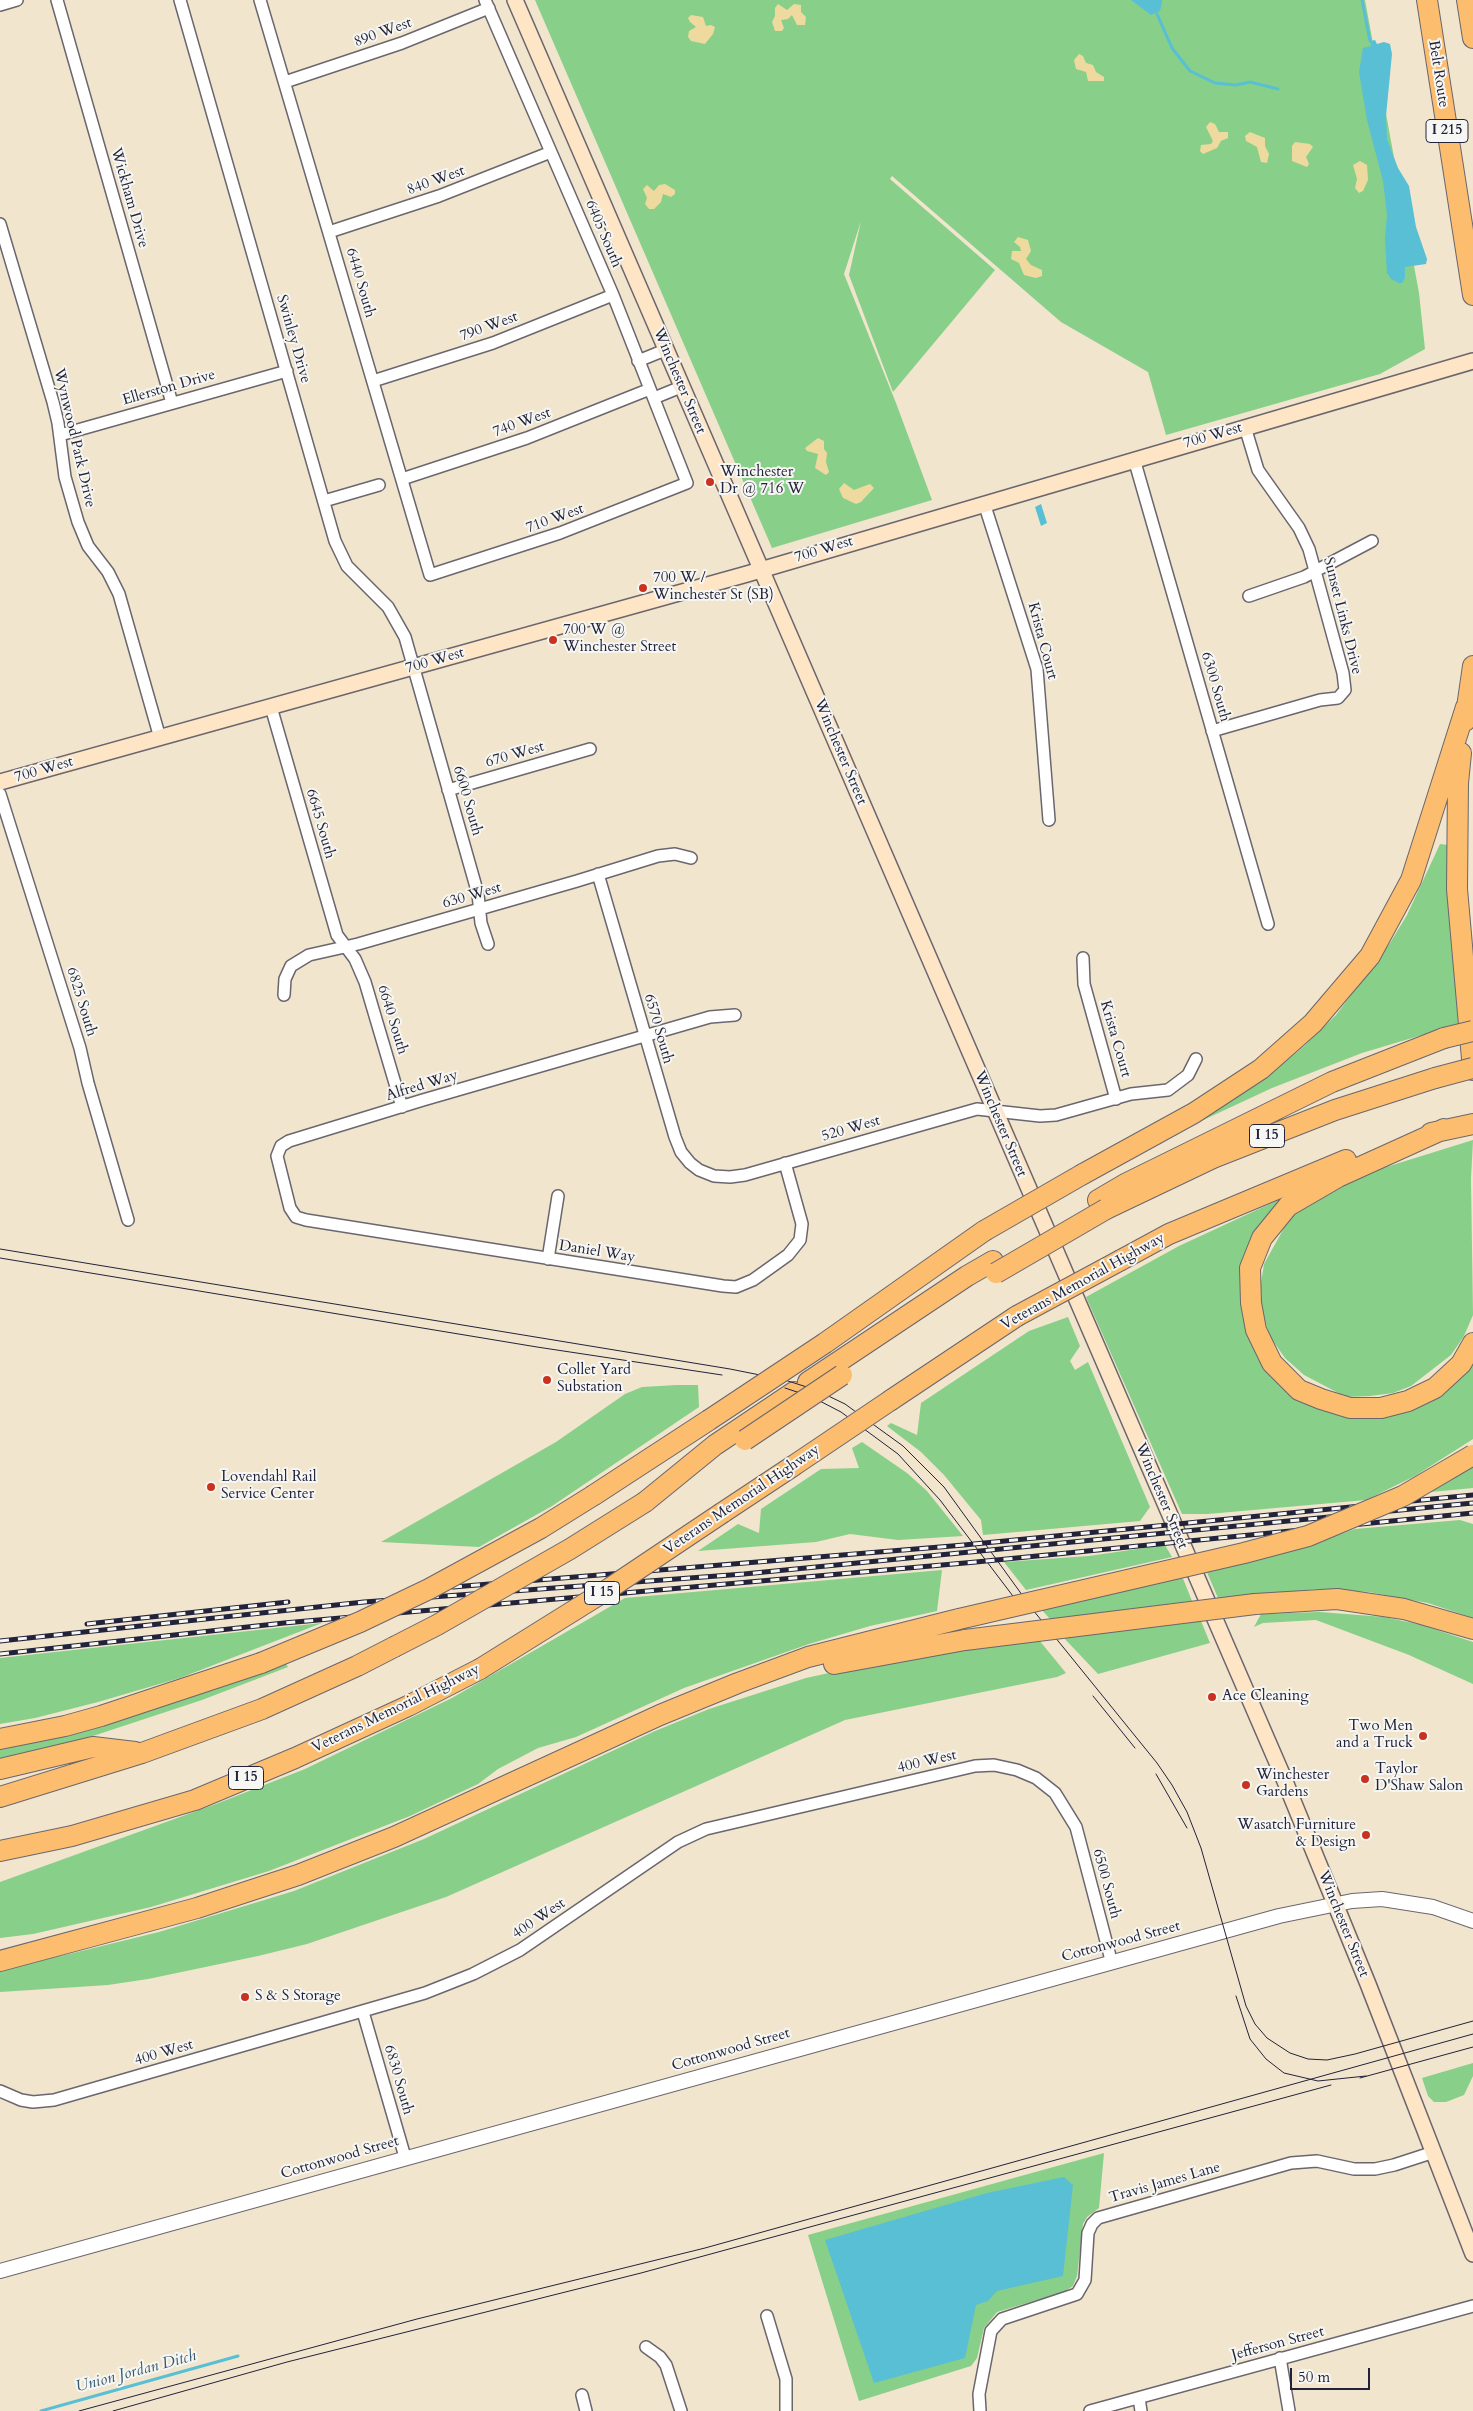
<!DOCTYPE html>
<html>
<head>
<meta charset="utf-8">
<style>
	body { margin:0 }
	#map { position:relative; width:1473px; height:2411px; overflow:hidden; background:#f1e5cd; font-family:Cardo,serif }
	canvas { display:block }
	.scale { position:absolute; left:1290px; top:2368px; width:80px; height:22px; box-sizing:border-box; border:2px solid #22223b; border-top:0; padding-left:6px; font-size:15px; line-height:18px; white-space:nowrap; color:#22223b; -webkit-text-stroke:4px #f6f6f2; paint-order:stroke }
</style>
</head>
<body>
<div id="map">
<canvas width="1473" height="2411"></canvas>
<div class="scale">50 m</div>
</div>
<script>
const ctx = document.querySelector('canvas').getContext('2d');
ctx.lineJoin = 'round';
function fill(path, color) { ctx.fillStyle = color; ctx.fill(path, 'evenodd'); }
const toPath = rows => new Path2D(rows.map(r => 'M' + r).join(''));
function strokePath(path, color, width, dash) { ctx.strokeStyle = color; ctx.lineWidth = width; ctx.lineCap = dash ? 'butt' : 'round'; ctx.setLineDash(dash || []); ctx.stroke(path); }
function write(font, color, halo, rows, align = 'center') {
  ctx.font = font + ' Cardo,serif'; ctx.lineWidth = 4; ctx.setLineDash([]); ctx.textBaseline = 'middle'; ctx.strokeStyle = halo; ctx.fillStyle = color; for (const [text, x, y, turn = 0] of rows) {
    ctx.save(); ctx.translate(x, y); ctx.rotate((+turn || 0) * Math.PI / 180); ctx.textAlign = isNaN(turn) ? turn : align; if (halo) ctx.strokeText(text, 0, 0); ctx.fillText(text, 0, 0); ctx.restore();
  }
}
const green = toPath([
	[535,0,1365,0,1419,293,1425,349,1380,374,1166,435,1148,372,1061,322,892,176,890,179,995,270,893,392,849,275,861,221,844,274,896,403,932,500,772,548],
	[1440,844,1448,845,1462,1023,1362,1053,1272,1088,1184,1129,1078,1189,1076,1187,1243,1093,1273,1072,1303,1047,1336,1015,1390,943,1407,915],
	[1473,1140,1471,1179,1473,1315,1464,1336,1451,1355,1411,1386,1393,1393,1370,1396,1346,1397,1304,1375,1285,1358,1271,1338,1264,1319,1261,1302,1261,1283,1264,1264,1289,1219,1303,1205,1354,1179,1383,1168],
	[1289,1195,1243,1285,1281,1382,1382,1416,1473,1361,1473,1439,1415,1476,1366,1500,1208,1514,1182,1514,1086,1297,1179,1246],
	[1068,1317,1080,1346,1070,1361,1075,1370,1088,1362,1150,1507,1140,1521,983,1535,981,1520,944,1475,921,1452,887,1426,891,1423,917,1435,921,1403,1029,1331],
	[677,1385,698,1385,699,1407,552,1506,479,1547,381,1542,556,1442,625,1394,642,1387],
	[862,1442,907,1473,927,1491,963,1536,898,1540,850,1534,816,1542,698,1551,738,1524,759,1533,761,1509,821,1469,859,1468,852,1448],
	[1473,1465,1473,1488,1431,1492,1455,1478],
	[1460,1520,1473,1524,1473,1618,1428,1603,1369,1592,1318,1589,1218,1598,1206,1570,1315,1543,1355,1529],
	[1165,1545,1172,1557,1026,1590,1004,1562,1089,1556],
	[942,1570,937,1611,870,1626,809,1644,684,1688,576,1737,538,1748,498,1769,478,1784,410,1816,269,1871,151,1907,33,1934,0,1938,0,1882,216,1804,305,1769,452,1698,625,1598],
	[1182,1576,1192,1601,1050,1619,1041,1609],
	[1320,1612,1384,1617,1422,1625,1473,1642,1473,1684,1409,1655,1316,1620,1263,1623,1254,1627,1261,1614],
	[1201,1621,1210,1643,1098,1674,1064,1638],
	[322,1623,180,1678,98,1702,35,1718,0,1724,0,1658],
	[1039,1640,1066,1673,1057,1677,845,1720,446,1897,307,1944,258,1956,148,1979,108,1985,0,1992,0,1967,65,1955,159,1932,294,1891,424,1839,655,1731,709,1709,806,1678,861,1666,938,1653],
	[285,1662,288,1667,202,1700,93,1736,0,1759,0,1750,76,1733],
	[1473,2063,1473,2076,1464,2095,1446,2102,1434,2102,1428,2096,1422,2078],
	[1104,2153,1099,2208,1087,2217,1083,2224,1077,2276,1073,2286,1064,2292,997,2312,984,2328,977,2358,971,2366,859,2401,808,2235]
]);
const sand = toPath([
	[778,4,787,10,794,4,801,5,801,12,806,17,805,25,797,25,792,15,788,19,781,20,784,28,782,31,775,31,772,22,775,16,775,8],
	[691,15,703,17,706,26,711,25,715,27,713,34,705,44,691,41,688,37,689,31,696,27,690,22,688,18],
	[1079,54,1083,56,1086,63,1093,65,1096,72,1104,77,1104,81,1088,81,1086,72,1076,69,1074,60],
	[1210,122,1215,124,1219,132,1228,132,1228,138,1221,141,1217,148,1203,154,1200,151,1201,145,1211,144,1213,141,1206,127],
	[1250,132,1265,138,1265,146,1269,154,1267,163,1261,162,1257,147,1246,141,1245,136],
	[1295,142,1310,144,1313,147,1306,157,1309,164,1307,167,1292,161,1292,146],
	[1360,161,1367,165,1368,180,1363,191,1359,193,1355,188,1357,179,1353,165],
	[665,184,675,190,675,194,671,197,663,194,661,202,654,209,649,209,645,204,647,198,643,189,647,185,654,191,659,185],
	[1018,237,1028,240,1031,251,1026,259,1031,265,1042,270,1042,276,1036,278,1024,275,1019,263,1011,259,1012,251,1021,251,1020,247,1014,242],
	[818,438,824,441,824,449,827,453,826,462,829,472,826,475,815,468,818,454,807,451,805,448],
	[844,483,854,490,870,484,874,488,861,502,856,504,843,498,839,489]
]);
const water = toPath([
	[1131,0,1162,0,1162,3,1160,11,1151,15],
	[1375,40,1377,44,1384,42,1390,44,1392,54,1386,116,1387,139,1398,168,1409,186,1416,227,1427,259,1426,264,1405,267,1405,278,1402,283,1399,283,1391,279,1387,273,1385,239,1387,215,1383,181,1367,120,1359,72,1363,48,1371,46,1370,41],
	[1041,504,1047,523,1041,526,1035,507],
	[1064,2177,1073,2185,1063,2276,997,2291,988,2301,976,2305,965,2358,874,2383,825,2240,987,2193]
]);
const stream = toPath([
	[1362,0,1370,41],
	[1157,14,1172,48,1190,71,1215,83,1236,85,1250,82,1278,89],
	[41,2411,238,2356]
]);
const minor = toPath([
	[57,0,172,403],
	[180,0,335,541,347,566,388,607,405,637,478,894,481,923,488,944],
	[260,0,430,575,560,533,687,483,613,295,485,0],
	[0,5,17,0],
	[285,82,402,43,489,8],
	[0,224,53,402,58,423,65,477,78,522,88,546,108,572,119,594,160,738],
	[329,232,439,196,551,152],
	[638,361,665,350],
	[373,381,493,343,613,295],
	[654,398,681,387],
	[60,435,287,371],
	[1134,459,1268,924],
	[402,479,527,438,650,389],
	[324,501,379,485],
	[984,503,1037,669,1049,820],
	[1249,596,1304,577,1372,541],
	[271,707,337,935,355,959,365,982,402,1107],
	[1212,731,1320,700,1338,698,1345,690,1343,673,1309,549,1299,528,1258,470,1245,427],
	[448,790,590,749],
	[0,794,80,1048,88,1083,128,1220],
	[598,874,675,1137,681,1152,690,1163,699,1170,714,1176,730,1177,745,1175,977,1109,1040,1116,1056,1115,1131,1094,1168,1090,1188,1075,1196,1059],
	[1083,958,1084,984,1116,1099],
	[284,995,285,979,291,966,309,955,358,944,577,881,658,856,675,854,691,858],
	[735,1015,710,1017,423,1100,289,1141,281,1146,277,1156,290,1208,296,1217,306,1220,723,1286,736,1287,753,1280,788,1255,800,1240,802,1224,785,1163],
	[548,1259,558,1196],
	[363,2012,405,2157],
	[0,2091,21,2100,33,2102,54,2100,425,1993,473,1974,520,1950,678,1842,706,1829,975,1766,994,1765,1017,1770,1036,1778,1055,1793,1076,1827,1111,1960],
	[767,2316,786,2379,786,2411],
	[646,2347,660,2357,666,2365,681,2411],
	[1280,2358,1289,2411],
	[582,2395,586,2411],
	[1139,2398,1141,2411],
	[980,2411,979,2394,991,2331,1002,2319,1077,2294,1085,2280,1088,2233,1092,2224,1098,2218,1291,2163,1317,2161,1354,2169,1375,2169,1394,2165,1434,2152],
	[1090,2411,1473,2306]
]);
const tertiary = toPath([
	[0,2271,1279,1916,1352,1901,1382,1899,1433,1907,1473,1921]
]);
const secondary = toPath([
	[515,0,1282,1774,1368,1984,1473,2254],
	[0,782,747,574,1473,361]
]);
const motorway = toPath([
	[1427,0,1473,295],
	[1467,0,1473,38],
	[1465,721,1473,666],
	[1461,753,1458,783,1457,889,1473,1070],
	[1444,1129,1338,1177,1288,1206,1262,1238,1250,1268,1251,1303,1256,1330,1272,1363,1299,1390,1321,1399,1350,1408,1381,1408,1408,1401,1435,1388,1461,1364,1473,1343],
	[1431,1133,1473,1124],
	[1083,1174,1194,1113,1261,1069,1313,1023,1370,956,1411,880,1466,707],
	[1098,1200,1127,1183,1332,1082,1444,1038],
	[1106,1209,1213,1158,1335,1110,1435,1078],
	[1121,1260,1169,1234,1346,1160],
	[825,1343,984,1231],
	[808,1382,967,1276,993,1261],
	[891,1400,1017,1316],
	[594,1495,709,1420],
	[645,1502,715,1445,794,1392],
	[722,1513,793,1466],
	[1255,1604,1337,1599,1404,1609,1473,1629],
	[834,1664,965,1640],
	[0,1739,65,1726,101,1716,261,1663],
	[0,1769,93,1747,135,1752],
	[0,1797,142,1753,262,1709,357,1666,394,1647],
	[0,1851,72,1836,195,1800,295,1758,408,1706,480,1669],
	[0,1961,197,1908,298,1875,394,1837,660,1715,738,1683,808,1657,959,1619]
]);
const tram = toPath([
	[0,1249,730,1369,785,1380,816,1390,845,1404,903,1446,944,1487,1033,1610,1157,1763,1172,1785,1187,1812,1201,1848,1246,2006,1255,2024,1267,2038,1290,2053,1308,2059,1327,2060,1355,2054,1473,2021],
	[0,1258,537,1347,722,1375],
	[785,1388,812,1397,841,1412,898,1454,940,1500,1022,1608],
	[1093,1696,1135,1748],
	[1156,1774,1187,1828],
	[1236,1996,1250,2039,1266,2059,1284,2073,1318,2081,1366,2076],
	[1360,2078,1473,2047],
	[79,2411,417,2319,705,2248,1473,2034],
	[113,2411,287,2362,641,2273,1331,2085]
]);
const rail = toPath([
	[453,1587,964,1545,1473,1495],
	[87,1624,288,1602],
	[0,1641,364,1602,744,1574,1473,1503],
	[0,1654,284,1623,976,1562,1473,1513]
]);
const motorwayBridge = toPath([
	[1444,1038,1473,1031],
	[1435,1078,1473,1068],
	[984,1231,1083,1174],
	[996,1273,1106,1209],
	[1017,1316,1121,1260],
	[709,1420,825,1343],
	[745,1440,842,1375],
	[793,1466,891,1400],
	[959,1619,1244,1553,1308,1536,1403,1496,1473,1455],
	[965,1640,1255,1604],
	[394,1647,437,1625,570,1549,645,1502],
	[261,1663,360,1622,429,1589,541,1528,594,1495],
	[480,1669,610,1588,722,1513]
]);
const markers = [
	[710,482,5,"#c8321e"],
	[643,588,5,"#c8321e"],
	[553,640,5,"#c8321e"],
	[547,1380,5,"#c8321e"],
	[211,1487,5,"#c8321e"],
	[1212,1697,5,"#c8321e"],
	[1423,1736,5,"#c8321e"],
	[1365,1779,5,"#c8321e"],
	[1246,1785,5,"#c8321e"],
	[1366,1835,5,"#c8321e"],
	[245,1997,5,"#c8321e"]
];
const shields = [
	[1447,131,42],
	[1267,1136,35],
	[602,1593,35],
	[246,1778,35]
];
const shieldNames = [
	["I 215",1447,131],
	["I 15",1267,1136],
	["I 15",602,1593],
	["I 15",246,1778]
];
const streetNames = [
	["890 West",383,33,-20],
	["Belt Route",1438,74,81],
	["840 West",436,181,-20],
	["Wickham Drive",129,198,74],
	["6405 South",603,234,67],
	["6440 South",360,283,74],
	["790 West",489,327,-20],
	["Swinley Drive",293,339,74],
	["Winchester Street",679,381,67],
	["Ellerston Drive",169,388,-16],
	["740 West",522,423,-20],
	["700 West",1213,436,-16],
	["Wynwood Park Drive",74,438,77],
	["710 West",555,519,-20],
	["700 West",824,550,-17],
	["Sunset Links Drive",1342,616,76],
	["Krista Court",1042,641,75],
	["700 West",435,661,-16],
	["6300 South",1215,687,74],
	["Winchester Street",840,752,67],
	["670 West",515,755,-16],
	["700 West",44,770,-16],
	["6600 South",467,801,74],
	["6645 South",320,824,74],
	["630 West",472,896,-16],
	["6825 South",81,1002,73],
	["6640 South",392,1020,73],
	["6570 South",658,1029,74],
	["Krista Court",1115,1039,74],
	["Alfred Way",422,1086,-17],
	["Winchester Street",1000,1124,67],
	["520 West",851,1129,-16],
	["Daniel Way",597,1252,9],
	["Veterans Memorial Highway",1083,1282,-29],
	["Winchester Street",1161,1496,67],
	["Veterans Memorial Highway",742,1500,-34],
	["Veterans Memorial Highway",396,1709,-26],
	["400 West",927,1762,-13],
	["6500 South",1106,1884,75],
	["400 West",539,1919,-34],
	["Winchester Street",1343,1924,68],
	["Cottonwood Street",1121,1942,-15],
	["Cottonwood Street",731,2050,-16],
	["400 West",164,2053,-16],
	["6830 South",398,2080,74],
	["Cottonwood Street",340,2158,-16],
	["Travis James Lane",1165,2183,-16],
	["Jefferson Street",1278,2344,-15]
];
const poiNames = [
	["Winchester",720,473],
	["Dr @ 716 W",720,490],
	["700 W /",653,579],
	["Winchester St (SB)",653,596],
	["700 W @",563,631],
	["Winchester Street",563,648],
	["Collet Yard",557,1371],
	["Substation",557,1388],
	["Lovendahl Rail",221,1478],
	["Service Center",221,1495],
	["Ace Cleaning",1222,1697],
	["Two Men",1413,1727,"right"],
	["and a Truck",1413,1744,"right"],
	["Taylor",1375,1770],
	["D'Shaw Salon",1375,1787],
	["Winchester",1256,1776],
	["Gardens",1256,1793],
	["Wasatch Furniture",1356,1826,"right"],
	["& Design",1356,1843,"right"],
	["S & S Storage",255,1997]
];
const waterNames = [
	["Union Jordan Ditch",136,2372,-15]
];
fill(green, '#88cf89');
fill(sand, '#eeda9e');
fill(water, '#58bfd5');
strokePath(stream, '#58bfd5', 3);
strokePath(minor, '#6a666e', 14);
strokePath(tertiary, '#6a666e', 16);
strokePath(secondary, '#6a666e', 18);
strokePath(motorway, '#6a666e', 22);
strokePath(minor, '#fff', 11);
strokePath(tertiary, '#fff', 14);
strokePath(secondary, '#fee5c5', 15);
strokePath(motorway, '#fcbd6f', 20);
strokePath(tram, '#22223b', 1);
strokePath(rail, '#22223b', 5);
strokePath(rail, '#f6f6f2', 3, [9]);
strokePath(motorwayBridge, '#6a666e', 22, []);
strokePath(motorwayBridge, '#fcbd6f', 20);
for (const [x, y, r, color] of markers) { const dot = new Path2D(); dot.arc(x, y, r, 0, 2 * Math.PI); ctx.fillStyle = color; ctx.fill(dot); strokePath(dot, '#f6f6f2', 2); }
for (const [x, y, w] of shields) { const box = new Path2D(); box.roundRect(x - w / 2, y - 11.5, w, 23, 4); ctx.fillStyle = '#f6f6f2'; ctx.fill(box); strokePath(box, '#22223b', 1); }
write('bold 14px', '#22223b', null, shieldNames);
write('15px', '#22223b', '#f6f6f2', streetNames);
write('15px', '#22223b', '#f6f6f2', poiNames, 'left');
write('italic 16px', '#355971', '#f6f6f2', waterNames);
</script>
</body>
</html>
